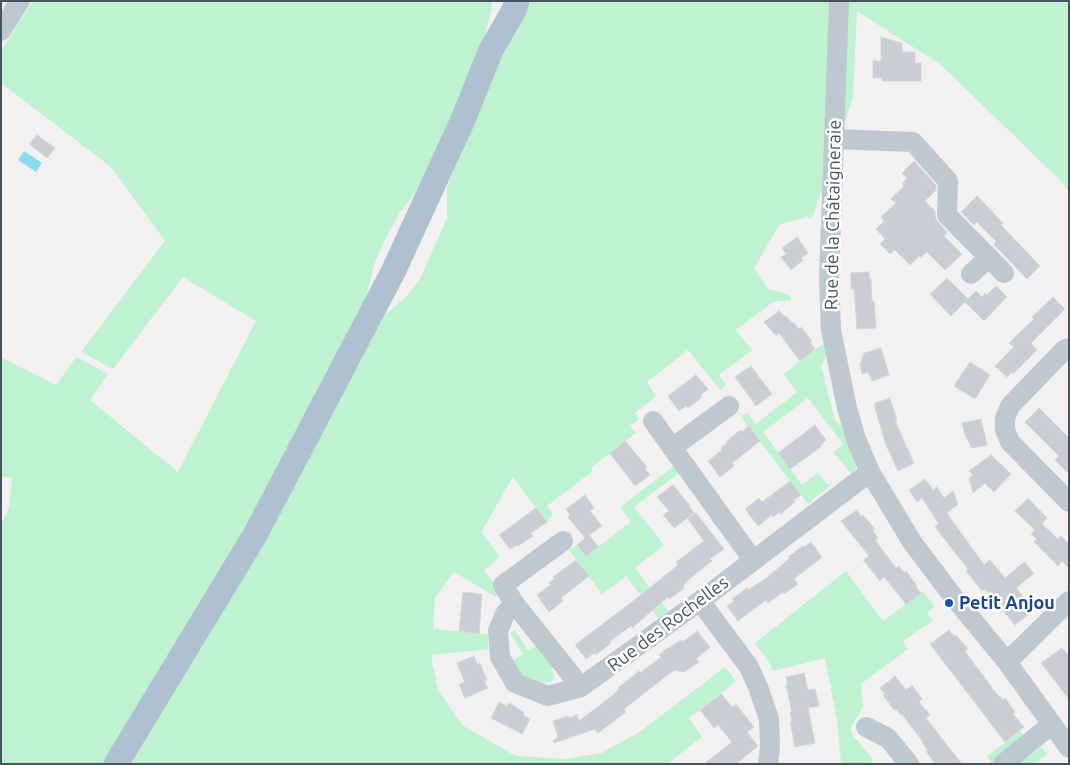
<!DOCTYPE html>
<html>
<head>
<meta charset="utf-8">
<style>
	body { margin:0 }
	#map { position:relative; width:1070px; height:765px; overflow:hidden; background:#f3f0f1; font-family:Ubuntu,sans-serif }
	canvas { display:block }
	.frame { position:absolute; inset:0; border:2px solid #47545f; pointer-events:none }
</style>
</head>
<body>
<div id="map">
<canvas width="1070" height="765"></canvas>
<div class="frame"></div>
</div>
<script>
const ctx = document.querySelector('canvas').getContext('2d');
ctx.lineJoin = 'round';
function fill(path, color) { ctx.fillStyle = color; ctx.fill(path, 'evenodd'); }
const toPath = rows => new Path2D(rows.map(r => 'M' + r).join(''));
function strokePath(path, color, width, dash) { ctx.strokeStyle = color; ctx.lineWidth = width; ctx.lineCap = dash ? 'butt' : 'round'; ctx.setLineDash(dash || []); ctx.stroke(path); }
function write(font, color, halo, rows, align = 'center') {
  ctx.font = font + ' Ubuntu,sans-serif'; ctx.lineWidth = 5; ctx.setLineDash([]); ctx.textBaseline = 'middle'; ctx.strokeStyle = halo; ctx.fillStyle = color; for (const [text, x, y, turn = 0] of rows) {
    ctx.save(); ctx.translate(x, y); ctx.rotate((+turn || 0) * Math.PI / 180); ctx.textAlign = isNaN(turn) ? turn : align; if (halo) ctx.strokeText(text, 0, 0); ctx.fillText(text, 0, 0); ctx.restore();
  }
}
const green = toPath([
	[33,1,492,1,491,12,483,42,427,179,400,212,383,243,374,265,362,314,322,394,219,573,105,764,1,764,1,526,9,507,12,478,1,476,1,357,56,385,76,357,108,374,90,400,178,472,256,321,183,277,113,369,81,352,165,241,111,167,1,83,1,51],
	[523,1,1069,1,1069,191,1059,179,941,65,857,11,853,98,813,216,780,224,754,268,768,289,790,295,791,300,773,302,736,330,752,350,719,375,726,385,721,391,688,350,647,382,656,396,635,413,639,419,630,426,636,433,592,467,592,472,547,506,553,515,547,522,513,477,481,532,500,557,484,570,495,585,497,595,496,597,454,572,435,598,433,629,488,634,488,649,431,655,438,690,462,725,516,756,565,759,602,753,641,731,725,667,736,681,689,718,702,737,667,764,128,764,316,443,385,315,407,296,420,279,447,218,447,187],
	[824,344,826,356,822,364,822,368,827,391,836,422,843,426,857,464,855,470,851,474,833,452,843,444,808,398,763,432,802,485,818,473,828,485,831,483,832,484,808,504,741,417,747,412,756,424,797,392,784,374,815,349],
	[674,466,680,472,634,507,664,545,635,568,669,612,659,619,626,576,602,594,569,550,577,545,586,556,631,522,620,507],
	[846,571,883,621,923,591,935,607,927,613,933,621,903,641,908,649,861,684,863,707,851,727,851,733,873,760,870,764,841,764,837,720,825,658,773,671,770,664,755,643],
	[515,630,528,651,536,646,552,667,554,678,550,682,535,683,525,678,519,673,512,661,523,654,510,633],
	[1020,731,1025,738,992,763,987,756],
	[1041,747,1047,754,1034,764,1018,764]
]);
const water = toPath([
	[24,151,42,163,36,172,18,160]
]);
const building = toPath([
	[881,37,902,43,902,52,915,52,915,63,921,63,921,81,882,81,882,78,873,78,873,60,881,62,881,37],
	[37,135,55,148,47,158,29,144,37,135],
	[914,161,936,185,936,190,925,201,935,211,936,220,947,232,944,236,962,254,945,270,927,252,921,257,919,256,910,265,895,250,890,254,880,244,885,239,876,229,884,221,881,217,896,203,891,199,904,186,902,184,907,178,902,173,914,161],
	[977,196,1003,223,1001,225,1040,266,1027,279,999,250,994,244,996,241,977,222,974,225,961,212,977,196],
	[797,237,808,253,801,258,803,260,791,270,781,257,786,254,782,248,797,237],
	[869,272,869,279,871,279,872,301,874,301,876,328,857,329,854,289,851,289,851,273,869,272],
	[947,278,968,299,951,316,930,294,947,278],
	[996,286,1007,297,984,321,965,302,976,291,982,297,985,293,987,295,996,286],
	[1053,297,1065,309,1031,343,1037,350,1013,374,1012,372,1007,377,995,366,1014,347,1009,343,1034,319,1032,317,1053,297],
	[779,311,785,317,786,316,792,323,793,322,799,329,801,327,812,341,810,343,815,349,800,361,779,333,776,336,764,322,779,311],
	[881,348,889,375,872,381,868,372,862,374,860,365,864,353,881,348],
	[970,362,990,375,975,399,954,386,970,362],
	[751,366,772,394,756,406,735,377,751,366],
	[696,375,708,389,701,395,702,397,688,408,686,406,679,411,668,396,696,375],
	[890,398,897,420,895,421,914,463,898,471,886,445,875,408,875,403,890,398],
	[1039,408,1069,438,1069,474,1055,460,1059,456,1025,422,1039,408],
	[981,419,987,445,972,448,965,435,962,423,981,419],
	[815,425,826,440,820,446,821,447,790,469,778,453,815,425],
	[749,426,760,441,732,463,734,466,720,477,708,461,722,450,721,448,727,443,726,442,740,430,742,432,749,426],
	[625,441,647,467,645,468,650,475,635,486,610,453,625,441],
	[991,455,1011,474,994,492,985,483,973,493,969,478,973,475,969,471,991,455],
	[925,479,933,490,937,487,944,498,953,491,958,504,947,513,984,565,990,560,1005,578,1024,562,1034,573,1016,588,1034,610,1015,625,985,589,982,591,966,571,968,569,938,531,935,526,939,524,922,498,917,502,909,490,925,479],
	[790,481,801,495,794,500,795,502,781,514,780,512,773,517,772,515,758,526,745,509,759,498,762,502,790,481],
	[673,485,690,505,689,506,694,513,674,528,663,515,669,511,657,497,673,485],
	[585,495,594,508,590,511,602,526,589,535,598,547,586,556,577,545,585,538,568,517,570,515,566,509,585,495],
	[1028,498,1047,518,1042,524,1058,539,1061,536,1069,544,1069,568,1062,561,1058,566,1034,542,1037,539,1031,534,1035,530,1015,511,1028,498],
	[536,508,547,522,531,533,533,536,518,546,517,545,510,549,499,535,536,508],
	[857,510,861,516,863,515,875,529,873,531,878,538,875,540,896,568,899,566,904,573,906,571,917,586,916,587,921,593,906,604,884,577,880,581,863,560,869,556,841,521,857,510],
	[696,513,724,549,710,559,712,561,689,579,683,586,684,588,670,599,668,597,632,628,631,626,610,641,611,643,596,655,594,653,586,659,575,645,641,595,678,565,676,562,704,541,688,519,696,513],
	[811,542,822,557,794,579,798,584,784,594,783,592,768,603,766,600,738,621,727,606,734,601,732,599,747,588,748,590,765,579,790,558,788,557,803,546,804,547,811,542],
	[576,560,589,576,561,598,563,601,549,612,537,595,550,585,549,583,555,578,553,577,576,560],
	[463,592,482,594,479,634,459,631,463,592],
	[949,630,954,636,956,635,968,649,965,651,970,658,996,693,1003,700,1005,698,1015,712,1013,714,1024,727,1005,742,930,644,949,630],
	[697,631,710,647,696,659,699,662,684,672,675,670,666,676,624,709,626,712,598,733,595,729,554,743,553,741,558,737,553,721,568,716,569,718,577,715,579,721,613,695,619,689,618,688,639,671,640,673,661,657,659,655,666,649,682,640,683,642,697,631],
	[1062,648,1069,656,1069,699,1041,663,1062,648],
	[474,656,477,664,480,663,487,680,484,681,488,688,465,698,459,684,465,682,457,663,474,656],
	[804,673,808,690,815,689,819,706,808,708,815,743,795,747,790,721,792,721,790,712,792,712,786,685,788,685,786,677,804,673],
	[895,676,906,690,912,685,922,699,919,702,930,715,926,718,962,764,935,764,926,751,928,750,922,743,923,742,902,714,901,715,896,709,894,710,883,695,885,694,880,688,895,676],
	[721,694,732,707,736,704,754,727,747,732,758,746,736,764,704,764,732,742,718,725,714,728,700,710,721,694],
	[499,702,507,706,509,703,524,712,523,715,530,719,522,734,491,718,499,702]
]);
const minor = toPath([
	[839,1,829,278,831,330,847,408,856,439,870,472,912,542,952,595,1007,662,1069,748],
	[1,31,20,1],
	[834,139,913,142,948,181,947,215,1004,273],
	[971,274,989,257],
	[1069,348,1064,350,1010,406,1005,418,1005,430,1010,442,1069,502],
	[653,421,753,560],
	[672,448,729,406],
	[563,541,503,585,514,603,581,687],
	[700,601,749,667,758,687,769,719,770,747,768,764],
	[514,603,505,614,498,631,500,657,515,683,548,696,581,687,700,601,870,472],
	[1007,662,1069,601],
	[866,727,888,738,909,764],
	[1003,764,1051,725]
]);
const major = toPath([
	[116,764,255,535,393,272,462,122,491,50,514,10,517,1]
]);
const markers = [
	[949,603,5,"#1a4fb4"]
];
const streetNames = [
	["Rue de la Châtaigneraie",833,215,-89],
	["Rue des Rochelles",668,624,-37]
];
const transitNames = [
	["Petit Anjou",959,603]
];
fill(green, '#bef2d1');
fill(water, '#89ddf1');
fill(building, '#cacdd3');
strokePath(building, '#d4d7dc', 1);
strokePath(minor, '#bec8d0', 20);
strokePath(major, '#afc0d0', 25);
for (const [x, y, r, color] of markers) { const dot = new Path2D(); dot.arc(x, y, r, 0, 2 * Math.PI); ctx.fillStyle = color; ctx.fill(dot); strokePath(dot, '#fff', 2); }
write('18px', '#47545f', '#fff', streetNames);
write('bold 18px', '#164399', '#fff', transitNames, 'left');
</script>
</body>
</html>
